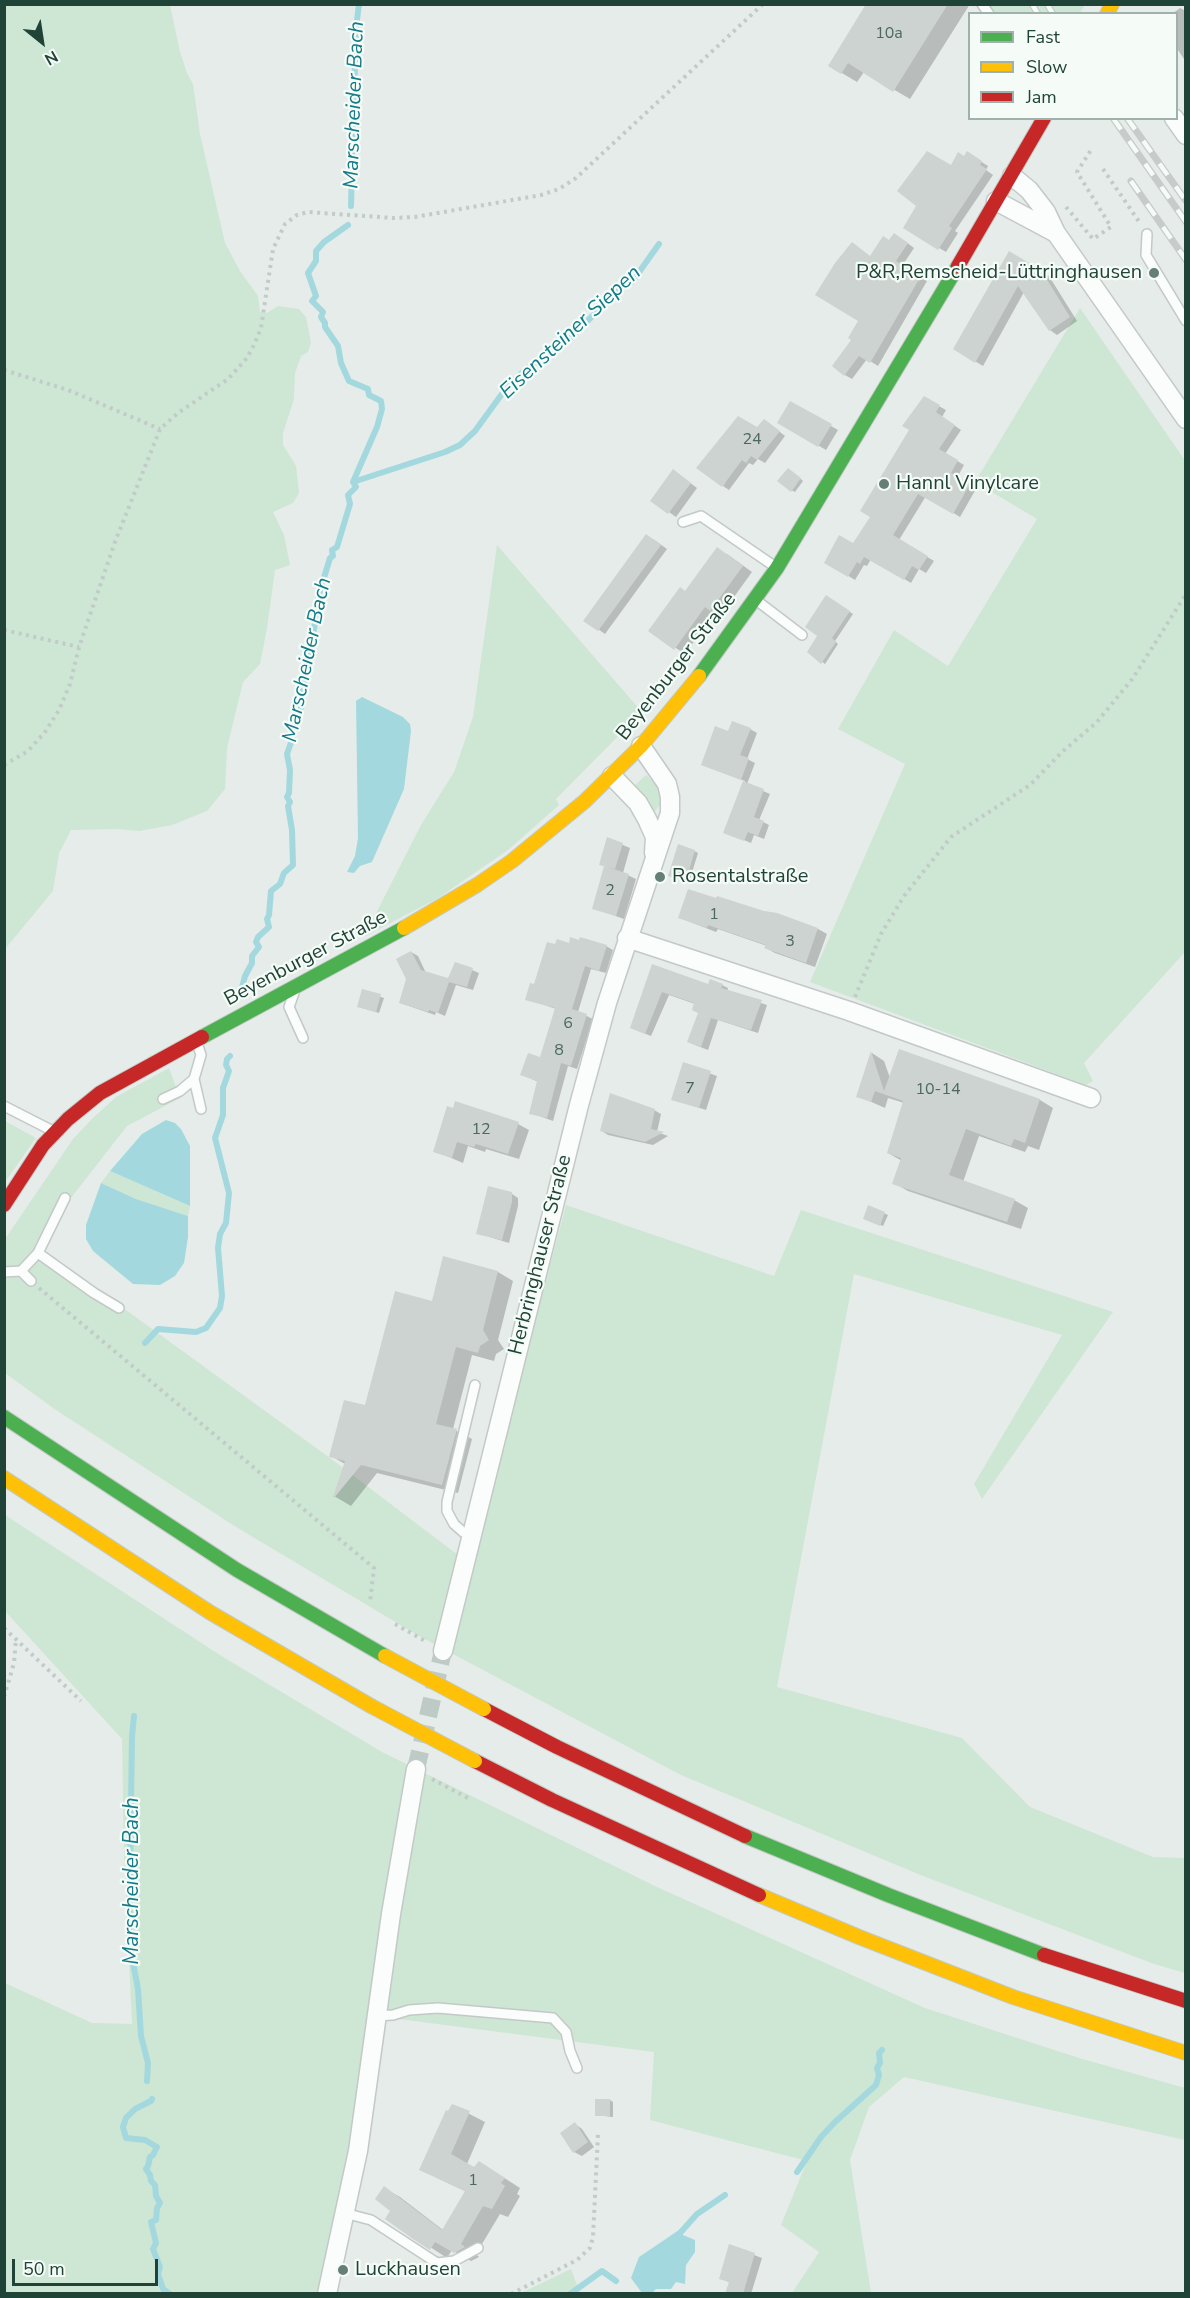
<!DOCTYPE html>
<html>
<head>
<meta charset="utf-8">
<style>
	body { margin:0 }
	#map { position:relative; width:1190px; height:2298px; overflow:hidden; background:#e6ece9; font-family:"Nunito Sans",sans-serif }
	canvas { display:block }
	.frame { position:absolute; inset:0; border:6px solid #204338; pointer-events:none }
	.legend { position:absolute; left:968px; top:12px; width:210px; height:108px; box-sizing:border-box; background:#f5fbf7; border:2px solid #a0b1ab; margin:0; padding:8px 10px; list-style:none; font-size:18px; color:#204338 }
	.legend li { display:flex; align-items:center; gap:12px; height:30px }
	.legend b { width:30px; border:2px solid #a0b1ab }
	.north { position:absolute; left:12px; top:12px; width:60px; height:60px; -webkit-text-stroke:4px #f5fbf7; paint-order:stroke; rotate:150deg; font-size:16px; font-weight:700; line-height:24px; text-align:center; color:#204338 }
	.north::after { content:''; display:block; margin:auto; width:21px; height:27px; background:#204338; clip-path:polygon(50% 0,100% 100%,50% 72%,0 100%) }
	.scale { position:absolute; left:12px; top:2259px; width:146px; height:27px; box-sizing:border-box; border:3px solid #204338; border-top:0; padding-left:8px; font-size:18px; line-height:21px; white-space:nowrap; color:#204338; -webkit-text-stroke:4px #f5fbf7; paint-order:stroke }
</style>
</head>
<body>
<div id="map">
<canvas width="1190" height="2298"></canvas>
<div class="frame"></div>
<ul class="legend">
<li><b style="height:8px;background:#4caf50"></b>Fast</li>
<li><b style="height:8px;background:#ffc107"></b>Slow</li>
<li><b style="height:8px;background:#c62828"></b>Jam</li>
</ul>
<div class="north">N</div>
<div class="scale">50 m</div>
</div>
<script>
const ctx = document.querySelector('canvas').getContext('2d');
ctx.lineJoin = 'round';
function fill(path, color) { ctx.fillStyle = color; ctx.fill(path, 'evenodd'); }
const toPath = rows => new Path2D(rows.map(r => 'M' + r).join(''));
function strokePath(path, color, width, dash) { ctx.strokeStyle = color; ctx.lineWidth = width; ctx.lineCap = dash ? 'butt' : 'round'; ctx.setLineDash(dash || []); ctx.stroke(path); }
function write(font, color, halo, rows, align = 'center') {
  ctx.font = font + ' "Nunito Sans",sans-serif'; ctx.lineWidth = 4.5; ctx.setLineDash([]); ctx.textBaseline = 'middle'; ctx.strokeStyle = halo; ctx.fillStyle = color; for (const [text, x, y, turn = 0] of rows) {
    ctx.save(); ctx.translate(x, y); ctx.rotate((+turn || 0) * Math.PI / 180); ctx.textAlign = isNaN(turn) ? turn : align; if (halo) ctx.strokeText(text, 0, 0); ctx.fillText(text, 0, 0); ctx.restore();
  }
}
const green = toPath([
	[5,4,170,5,180,52,187,73,193,84,200,134,225,243,240,271,258,296,260,312,267,313,278,306,299,309,306,317,311,343,308,352,301,356,295,373,294,399,283,433,283,445,296,466,299,493,293,503,273,512,284,535,290,565,275,570,267,628,260,664,243,682,227,748,225,789,207,811,172,825,139,831,118,829,71,830,59,853,53,891,5,949],
	[975,5,1085,5,1079,14,982,13],
	[1080,308,1186,462,1185,952,1084,1063,1093,1081,1086,1085,810,982,905,764,838,729,894,630,948,666,1037,519,975,482],
	[497,545,642,712,556,799,559,805,508,850,438,898,364,937,421,825,454,772,473,717],
	[646,775,657,785,661,794,661,804,655,811,651,808,635,785],
	[169,1068,180,1098,127,1126,35,1244,330,1458,454,1552,471,1561,566,1205,774,1276,801,1210,1113,1312,982,1499,974,1484,1062,1335,854,1274,777,1687,962,1738,1030,1807,1153,1857,1185,1858,1185,1973,1154,1964,923,1876,681,1775,419,1636,236,1527,56,1410,5,1373,5,1239,73,1139,93,1118,116,1097],
	[5,1121,36,1138,5,1182],
	[110,1171,190,1206,188,1216,136,1199,101,1183],
	[5,1515,223,1657,382,1752,657,1887,925,2008,1079,2058,1185,2088,1185,2140,904,2077,869,2107,850,2160,871,2293,792,2293,819,2252,781,2225,807,2161,650,2120,654,2052,383,2017,369,2147,350,2215,333,2293,5,2293,5,1983,92,2023,132,2024,124,1854,122,1739,5,1611],
	[571,2269,580,2293,521,2293]
]);
const water = toPath([
	[362,697,403,717,410,724,411,731,404,789,372,862,360,866,354,873,347,872,355,856,358,838,356,701],
	[166,1120,175,1123,181,1129,190,1146,190,1206,110,1171,142,1134],
	[101,1183,136,1199,188,1216,188,1237,184,1263,175,1276,160,1285,133,1284,93,1251,86,1239,86,1225],
	[679,2230,683,2233,683,2235,695,2240,695,2252,686,2265,685,2284,676,2282,671,2289,656,2289,652,2293,642,2293,631,2278,639,2257]
]);
const shadow = toPath([
	[868,4,970,4,910,99,864,72,857,82,830,66],
	[1180,8,1186,11,1186,62,1176,47,1176,14,1172,14],
	[967,153,988,166,986,170,993,175,955,231,958,233,946,252,905,228,951,167,965,158],
	[902,239,914,248,902,266,927,281,878,366,867,359,852,379,845,375,860,321,871,257,890,242],
	[1009,253,1049,276,1077,321,1057,335,1050,330,1024,292,983,366,955,349],
	[924,398,946,410,942,417,961,430,945,454,964,465,957,478,976,489,960,517,926,496,899,540,934,561,926,573,919,569,911,583,871,559,867,566,864,565,855,580,826,562,854,545,872,516],
	[791,403,838,430,826,450,779,422],
	[770,424,785,436,765,463,758,459,753,465,749,463,729,490,723,486,757,429],
	[791,471,803,481,795,492,791,490],
	[681,476,697,488,676,517,669,512],
	[653,539,667,549,605,634,585,620],
	[727,554,752,572,721,615,715,612,685,654,650,631,686,592],
	[827,597,853,614,835,641,838,644,825,664,809,652,819,635],
	[750,729,757,733,747,759,755,763,747,784,770,794,759,820,769,825,764,839,754,835,751,843,725,832,745,781,710,768,729,733],
	[608,839,630,848,623,873,636,879,624,919,593,908,606,867],
	[694,851,698,853,689,882,673,877],
	[680,918,818,929,827,934,815,967,775,953,766,948,767,946,718,929,716,932],
	[570,945,606,946,613,950,606,973,591,969,578,1012,593,1019,577,1069,568,1066,553,1121,531,1113,538,1082,522,1074,541,1058,556,1009,527,999,535,986],
	[411,952,418,956,426,973,449,980,472,970,479,973,473,990,456,985,445,1016,436,1012,435,1015,400,1003,408,979],
	[653,966,709,986,722,985,728,988,727,992,767,1005,758,1033,718,1020,708,1050,695,1045,689,1042,699,1013,695,1004,669,995,651,1036,631,1028],
	[363,991,384,998,379,1013,362,1008],
	[900,1051,1040,1100,1053,1108,1039,1150,1028,1146,1025,1152,979,1136,963,1182,1014,1200,1028,1208,1021,1229,908,1191,894,1183,902,1161,888,1153,904,1103,888,1098,885,1108,858,1096,872,1053,884,1061,890,1078],
	[684,1064,717,1076,706,1110,672,1099],
	[448,1108,518,1124,529,1130,519,1159,486,1149,485,1152,468,1146,463,1163,435,1151],
	[654,1110,661,1114,657,1132,668,1136,653,1145,608,1135,602,1131],
	[512,1194,518,1198,518,1206,509,1243,477,1233],
	[869,1207,888,1215,883,1226,868,1220],
	[498,1272,513,1281,498,1340,504,1349,496,1354,494,1361,472,1355,453,1429,472,1439,458,1493,377,1473,351,1506,334,1496,345,1464,331,1456,367,1407,433,1302],
	[610,2100,613,2102,613,2117,596,2115],
	[452,2105,485,2122,467,2164,475,2168,495,2172,520,2188,517,2194,520,2196,508,2217,500,2214,476,2254,479,2257,471,2261,452,2250,447,2258,387,2219,392,2211,384,2188,400,2197,443,2230,467,2192,437,2178,449,2112],
	[575,2124,582,2129,594,2147,582,2156,574,2152],
	[730,2246,762,2258,751,2294,726,2294,730,2283,721,2278]
]);
const stream = toPath([
	[351,206,356,28,359,4],
	[353,482,445,452,460,445,475,431,507,387,525,370,568,340,621,288,632,282,659,244],
	[240,995,245,976,252,963,252,956,259,947,256,942,258,937,269,927,267,919,269,915,271,891,280,884,284,873,293,865,292,830,288,806,290,802,287,797,289,793,290,770,287,754,294,734,292,726,301,708,301,697,310,658,319,594,330,558,333,556,332,550,337,547,350,504,348,495,356,487,353,482,377,427,382,409,381,401,369,395,368,389,349,381,341,363,338,346,325,327,325,323,321,317,323,312,312,301,316,296,308,273,316,261,316,251,324,242,348,225],
	[145,1343,158,1329,196,1332,206,1328,220,1308,222,1296,218,1248,220,1234,226,1223,229,1193,215,1138,223,1115,223,1088,229,1071,226,1065,227,1059,230,1056],
	[134,1716,132,1736,129,1942,138,1989,141,2036,148,2063,147,2081],
	[152,2099,151,2101,135,2109,126,2118,123,2127,126,2138,145,2140,157,2147,153,2155,150,2157,148,2166,146,2169,150,2175,151,2181,155,2185,156,2196,160,2203,157,2208,156,2220,151,2222,156,2243,153,2249,160,2267,158,2274,163,2289,170,2294],
	[797,2172,821,2137,835,2122,876,2085,879,2075,877,2068,880,2063,879,2053,882,2050],
	[681,2232,697,2214,725,2195],
	[570,2294,602,2271,616,2281]
]);
const building = toPath([
	[866,4,948,4,893,92,848,63,841,74,828,66],
	[927,151,951,165,958,152,964,156,967,151,982,161,980,165,987,169,949,226,952,228,938,250,903,228,916,206,897,191],
	[894,233,908,243,896,261,921,276,870,363,859,356,844,376,832,366,851,340,848,338,858,321,815,295,835,263,852,242,870,256,883,236,889,240],
	[1009,251,1041,270,1070,317,1049,331,1018,286,975,363,953,349],
	[924,396,940,405,936,412,955,425,939,449,958,460,951,473,970,484,953,514,918,494,893,535,928,556,919,570,912,566,904,580,864,557,860,564,857,562,848,577,824,563,839,535,853,543,870,517,860,511,909,430,902,426],
	[790,401,832,424,818,447,777,423],
	[738,416,757,427,764,419,780,431,757,460,751,456,746,463,742,460,722,487,696,468],
	[788,468,801,478,791,492,777,481],
	[673,469,691,483,668,514,650,501],
	[646,534,661,545,598,631,583,621],
	[717,547,743,566,710,611,705,607,674,650,648,631,680,587,685,591],
	[826,595,850,611,832,638,836,642,821,664,807,652,817,636,805,627],
	[732,721,751,728,740,755,749,758,741,780,701,765,715,726,728,731],
	[743,781,764,789,754,817,764,821,758,836,748,832,744,841,723,833],
	[607,837,623,843,615,869,599,865],
	[678,844,695,850,686,881,668,876],
	[604,866,629,874,616,916,592,909],
	[688,889,716,898,717,896,764,911,777,913,818,928,806,963,764,948,766,945,708,925,707,928,678,918],
	[570,937,579,940,580,937,607,945,599,971,585,966,572,1009,587,1014,571,1066,561,1063,547,1118,529,1114,537,1081,520,1075,528,1053,540,1057,555,1008,525,1000,530,983,534,984,547,942,555,944,557,939,569,943],
	[411,951,421,970,448,978,455,962,473,968,467,987,449,982,438,1013,429,1010,428,1012,399,1003,406,979,396,959],
	[652,964,708,984,710,979,723,984,721,988,762,1000,751,1030,711,1018,701,1047,687,1042,698,1013,692,1010,694,1003,662,992,645,1034,630,1028],
	[362,989,381,994,376,1012,357,1007],
	[899,1049,1040,1099,1025,1143,1014,1139,1011,1146,966,1129,949,1175,1015,1199,1007,1222,892,1184,901,1158,887,1153,903,1101,875,1091,871,1102,856,1097,871,1051,884,1091],
	[683,1062,711,1071,699,1108,671,1100],
	[610,1093,655,1109,651,1129,664,1132,645,1142,600,1131],
	[455,1101,519,1122,508,1154,476,1144,474,1147,457,1142,452,1158,433,1152,447,1106,453,1108],
	[488,1186,512,1192,512,1202,502,1240,476,1234],
	[868,1205,885,1212,880,1226,863,1219],
	[443,1256,498,1271,483,1330,489,1340,480,1346,478,1353,456,1347,436,1424,457,1429,442,1485,361,1465,334,1498,333,1497,345,1461,329,1457,344,1400,365,1405,395,1291,432,1301],
	[595,2099,610,2099,610,2116,595,2116],
	[452,2104,470,2111,451,2154,474,2167,479,2161,505,2178,501,2183,505,2186,492,2209,483,2206,461,2244,465,2247,454,2253,435,2242,430,2250,413,2239,385,2219,390,2211,375,2199,384,2186,442,2230,465,2191,419,2170,446,2110,448,2111],
	[575,2122,588,2142,573,2153,560,2133],
	[729,2244,755,2253,743,2294,725,2294,729,2282,719,2279]
]);
const streetTunnel = toPath([
	[416,1769,443,1651]
]);
const path = toPath([
	[1103,169,1140,223],
	[1066,207,1093,239,1111,227,1077,172,1091,150],
	[4,370,68,390,160,429],
	[4,630,79,647],
	[4,765,28,751,45,732,59,710,70,684,79,647,115,542,160,429,178,413,228,379,247,358,254,345,261,328,273,249,285,224,297,215,308,212,393,218,415,217,541,195,559,189,576,178,763,4],
	[855,997,881,934,904,896,951,837,1030,785,1062,752,1097,722,1133,678,1186,594],
	[39,1288,374,1568,370,1602],
	[395,1624,427,1642],
	[4,1628,81,1701],
	[4,1697,14,1663,16,1639],
	[432,1779,468,1798],
	[511,2294,577,2260,590,2248,593,2237,598,2134]
]);
const lane = toPath([
	[982,4,989,14],
	[1147,234,1146,255,1186,321],
	[683,522,701,516,777,568],
	[756,600,802,635],
	[294,993,289,1007,303,1038],
	[194,1079,201,1109],
	[163,1099,180,1091,194,1079,201,1055,196,1040],
	[4,1106,53,1131],
	[38,1253,65,1198],
	[21,1271,31,1281],
	[4,1272,21,1271,38,1253,94,1293,119,1308],
	[471,1535,463,1532,454,1524,447,1511,447,1502,475,1385],
	[376,2016,393,2015,409,2010,438,2008,553,2018,566,2032,570,2051,577,2068],
	[344,2213,371,2220,437,2263,454,2261,478,2248]
]);
const street = toPath([
	[1174,118,1186,135],
	[1012,176,1029,190,1046,212,1056,233,1186,419],
	[996,201,1056,233],
	[612,776,638,803,647,819,655,837,654,853],
	[627,938,849,1011,1091,1098],
	[443,1651,579,1105,607,1003,670,813,670,797,667,784,641,746],
	[327,2294,358,2151,391,1914,416,1769]
]);
const fast = toPath([
	[699,676,777,568,958,266],
	[202,1037,404,928],
	[4,1417,237,1570,385,1656],
	[745,1836,888,1895,1044,1955]
]);
const slow = toPath([
	[1107,14,1112,4],
	[404,928,477,885,512,861,585,801,641,746,699,676],
	[4,1478,211,1613,371,1706],
	[759,1895,859,1937,1013,1997,1186,2053]
]);
const jam = toPath([
	[958,266,1044,118],
	[4,1205,43,1145,68,1119,100,1093,202,1037],
	[484,1709,557,1747,745,1836],
	[475,1761,552,1800,759,1895],
	[1044,1955,1186,2001]
]);
const rail = toPath([
	[1032,4,1038,14],
	[1047,4,1053,14],
	[1113,118,1186,222],
	[1127,118,1186,201],
	[1131,181,1186,260]
]);
const slowBridge = toPath([
	[385,1656,484,1709],
	[371,1706,475,1761]
]);
const markers = [
	[1154,273,6,"#657e76"],
	[884,484,6,"#657e76"],
	[660,877,6,"#657e76"],
	[343,2270,6,"#657e76"]
];
const numberNames = [
	["10a",889,34],
	["24",752,440],
	["2",610,891],
	["1",714,915],
	["3",790,942],
	["6",568,1024],
	["8",559,1051],
	["7",690,1089],
	["10-14",938,1090],
	["12",481,1130],
	["1",473,2181]
];
const poiNames = [
	["P&R,Remscheid-Lüttringhausen",1142,273,"right"],
	["Hannl Vinylcare",896,484],
	["Rosentalstraße",672,877],
	["Luckhausen",355,2270]
];
const streetNames = [
	["Beyenburger Straße",677,667,-52],
	["Beyenburger Straße",306,959,-28],
	["Herbringhauser Straße",541,1255,-76]
];
const waterNames = [
	["Marscheider Bach",355,105,-88],
	["Eisensteiner Siepen",571,333,-43],
	["Marscheider Bach",308,660,-78],
	["Marscheider Bach",133,1881,-90]
];
fill(green, '#cee6d4');
fill(water, '#a3d9de');
fill(shadow, '#0003');
strokePath(stream, '#a3d9de', 6);
fill(building, '#ccd3d0');
strokePath(streetTunnel, '#becac6', 18, [18, 9]);
strokePath(lane, '#c3c9c6', 12);
strokePath(street, '#c3c9c6', 21);
strokePath(fast, '#c1cac6', 16);
strokePath(slow, '#c1cac6', 16);
strokePath(jam, '#c1cac6', 16);
strokePath(path, '#c1ccc8', 4, [3, 4.5]);
strokePath(lane, '#fbfcfc', 9);
strokePath(street, '#fbfcfc', 18);
strokePath(fast, '#4caf50', 14);
strokePath(slow, '#ffc107', 14);
strokePath(jam, '#c62828', 14);
strokePath(rail, '#c7ccca', 7);
strokePath(rail, '#f5fbf7', 4.5, [14]);
strokePath(slowBridge, '#c1cbc8', 16, []);
strokePath(slowBridge, '#ffc107', 14);
for (const [x, y, r, color] of markers) { const dot = new Path2D(); dot.arc(x, y, r, 0, 2 * Math.PI); ctx.fillStyle = color; ctx.fill(dot); strokePath(dot, '#f5fbf7', 2); }
write('16px', '#4c685f', null, numberNames);
write('20px', '#204338', '#f5fbf7', poiNames, 'left');
write('20px', '#204338', '#f5fbf7', streetNames);
write('italic 21px', '#137a87', '#f5fbf7', waterNames);
</script>
</body>
</html>
